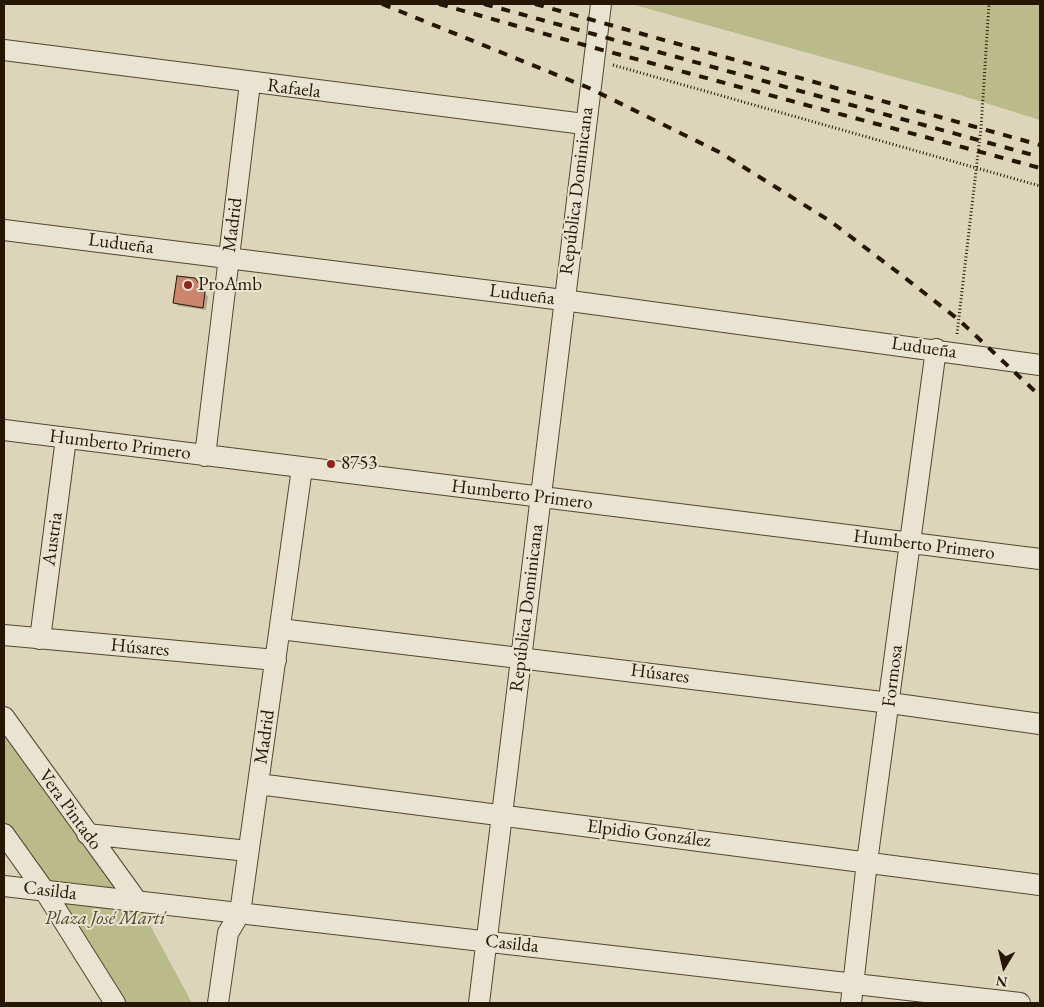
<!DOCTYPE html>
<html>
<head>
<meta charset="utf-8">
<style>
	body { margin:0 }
	#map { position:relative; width:1044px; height:1007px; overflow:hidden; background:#ddd5b9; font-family:"EB Garamond",serif }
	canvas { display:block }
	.frame { position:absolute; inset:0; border:5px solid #251601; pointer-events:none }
	.north { position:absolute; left:979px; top:942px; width:50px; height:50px; -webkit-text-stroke:4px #e9e4d2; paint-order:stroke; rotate:189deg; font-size:14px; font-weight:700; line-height:20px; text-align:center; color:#251601 }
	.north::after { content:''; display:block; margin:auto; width:18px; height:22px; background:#251601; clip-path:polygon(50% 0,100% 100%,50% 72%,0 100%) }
</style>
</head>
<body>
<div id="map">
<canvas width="1044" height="1007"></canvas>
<div class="frame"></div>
<div class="north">N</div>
</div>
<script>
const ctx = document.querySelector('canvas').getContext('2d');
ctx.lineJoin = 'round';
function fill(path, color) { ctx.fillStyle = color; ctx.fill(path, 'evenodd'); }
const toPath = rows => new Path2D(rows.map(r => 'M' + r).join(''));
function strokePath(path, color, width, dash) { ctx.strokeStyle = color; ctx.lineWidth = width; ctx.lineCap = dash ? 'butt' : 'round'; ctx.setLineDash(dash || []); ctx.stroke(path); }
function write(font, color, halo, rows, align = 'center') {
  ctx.font = font + ' "EB Garamond",serif'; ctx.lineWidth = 4; ctx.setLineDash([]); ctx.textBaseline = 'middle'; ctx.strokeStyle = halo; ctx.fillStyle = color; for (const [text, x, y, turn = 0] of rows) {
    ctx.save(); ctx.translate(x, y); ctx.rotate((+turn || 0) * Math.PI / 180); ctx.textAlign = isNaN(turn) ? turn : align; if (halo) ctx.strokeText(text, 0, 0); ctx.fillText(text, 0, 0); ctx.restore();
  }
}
const green = toPath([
	[631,4,1040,4,1040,120,960,95],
	[4,717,137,901,192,1003,115,1003,4,834]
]);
const shadow = toPath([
	[198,283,208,297,206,310,178,306,174,302]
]);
const building = toPath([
	[177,276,195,278,205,292,203,308,173,303,177,276]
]);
const path = toPath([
	[613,65,1040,186],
	[957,334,981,128,989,4]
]);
const minor = toPath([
	[4,50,584,124],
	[4,230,563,300,1040,365],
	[4,430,1040,559],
	[205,456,250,83],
	[280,629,890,703,1040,724],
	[4,635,276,660],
	[40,639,66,438],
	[4,717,137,901],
	[258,784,1040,885],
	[4,834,44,890,115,1003],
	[87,834,248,851],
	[4,886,1020,1003],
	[218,1003,228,933,240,913,302,468],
	[479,1003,601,4],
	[851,1003,867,862,936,349]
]);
const rail = toPath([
	[382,4,589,88,721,153,830,221,900,274,959,320,1040,396],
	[439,4,595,48,1040,168],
	[484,4,1040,157],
	[535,4,1040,145]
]);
const markers = [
	[188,285,5,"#8f2418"],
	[331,464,5,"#8f2418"]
];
const streetNames = [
	["Rafaela",294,89,7],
	["República Dominicana",577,191,-83],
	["Madrid",233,225,-83],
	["Ludueña",121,244,7],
	["Ludueña",522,295,7],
	["Ludueña",924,348,8],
	["Humberto Primero",120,445,7],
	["Humberto Primero",522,495,7],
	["Austria",53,539,-82],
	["Humberto Primero",924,545,7],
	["República Dominicana",527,608,-83],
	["Húsares",140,648,5],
	["Húsares",660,674,7],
	["Formosa",893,676,-83],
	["Madrid",265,737,-82],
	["Vera Pintado",70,810,54],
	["Elpidio González",649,834,7],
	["Casilda",50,891,7],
	["Casilda",512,944,6]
];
const poiNames = [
	["ProAmb",198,285],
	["8753",341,464]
];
const parkNames = [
	["Plaza José Martí",105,919]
];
fill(green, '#b9bb8a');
fill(shadow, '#0003');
fill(building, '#cb856d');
strokePath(building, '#251601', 1);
strokePath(minor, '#53462f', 22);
strokePath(path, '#251601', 3, [1, 2.5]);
strokePath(minor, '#e9e4d2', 20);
strokePath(rail, '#251601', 4, [9, 9]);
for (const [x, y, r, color] of markers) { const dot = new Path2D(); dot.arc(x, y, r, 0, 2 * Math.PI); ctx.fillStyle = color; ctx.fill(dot); strokePath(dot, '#e9e4d2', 2); }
write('19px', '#251601', '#e9e4d2', streetNames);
write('19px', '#251601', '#e9e4d2', poiNames, 'left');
write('italic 19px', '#51482a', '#e9e4d2', parkNames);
</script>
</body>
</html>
